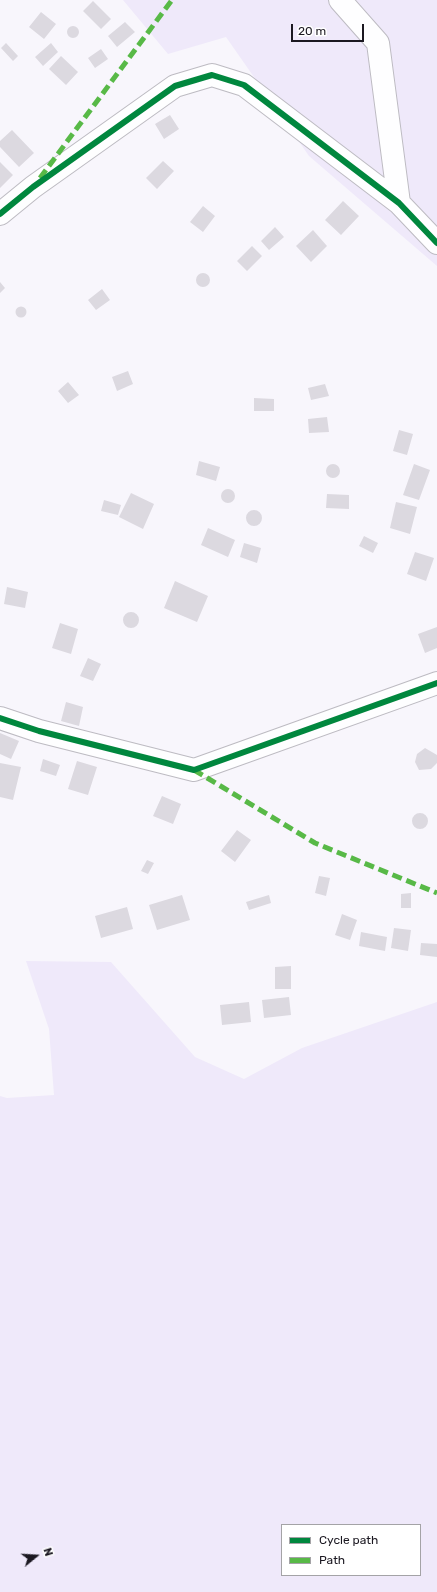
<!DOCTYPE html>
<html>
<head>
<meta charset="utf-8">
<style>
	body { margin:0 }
	#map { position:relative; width:437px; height:1592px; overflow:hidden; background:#f8f6fc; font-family:Rubik,sans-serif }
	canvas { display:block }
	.legend { position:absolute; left:281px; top:1524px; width:140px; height:52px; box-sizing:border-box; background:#fff; border:1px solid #a4a3a6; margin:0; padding:5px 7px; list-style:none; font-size:12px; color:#1b1821 }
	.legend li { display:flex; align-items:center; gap:8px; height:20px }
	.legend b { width:20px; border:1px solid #a4a3a6 }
	.north { position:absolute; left:16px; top:1536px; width:40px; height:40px; -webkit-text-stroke:3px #fff; paint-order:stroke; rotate:72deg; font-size:11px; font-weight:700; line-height:16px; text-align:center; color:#1b1821 }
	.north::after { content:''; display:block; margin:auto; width:14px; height:18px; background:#1b1821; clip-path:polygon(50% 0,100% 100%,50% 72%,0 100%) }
	.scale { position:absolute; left:291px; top:24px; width:73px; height:18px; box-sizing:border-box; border:2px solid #1b1821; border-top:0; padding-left:5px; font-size:12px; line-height:14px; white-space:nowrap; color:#1b1821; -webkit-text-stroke:3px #fff; paint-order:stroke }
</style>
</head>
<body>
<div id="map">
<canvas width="437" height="1592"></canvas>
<ul class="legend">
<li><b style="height:5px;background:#00873e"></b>Cycle path</li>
<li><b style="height:5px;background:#58b947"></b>Path</li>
</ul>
<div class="north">N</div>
<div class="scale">20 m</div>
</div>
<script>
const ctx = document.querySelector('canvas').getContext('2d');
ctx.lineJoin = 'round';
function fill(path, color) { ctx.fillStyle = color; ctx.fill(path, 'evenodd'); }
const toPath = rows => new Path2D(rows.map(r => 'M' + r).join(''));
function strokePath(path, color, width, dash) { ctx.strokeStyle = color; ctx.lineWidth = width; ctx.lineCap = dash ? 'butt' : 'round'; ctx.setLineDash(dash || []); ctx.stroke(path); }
const green = toPath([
	[123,0,437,0,437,266,309,156,226,37,168,54],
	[26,961,111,962,195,1057,244,1079,302,1048,437,1002,437,1592,0,1592,0,1096,7,1098,54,1095,49,1029],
	[282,1525,420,1525,420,1575,282,1575]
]);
const building = toPath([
	[93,1,111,19,101,29,83,11],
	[41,12,56,24,44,39,29,27],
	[125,22,135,32,117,47,108,36],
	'67 32a6 6 0 1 1 12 0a6 6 0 1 1-12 0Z',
	[6,43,18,56,13,61,1,48],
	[51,43,58,52,43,66,35,57],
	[101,49,108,59,95,68,88,58],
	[61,56,78,72,66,85,49,69],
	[170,115,179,129,164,139,155,124],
	[12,130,34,153,19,167,0,147,0,141],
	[163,161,174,171,157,189,146,178],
	[0,162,13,175,0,188],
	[343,201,359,216,341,235,325,220],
	[203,206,215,216,203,232,190,222],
	[275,227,284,237,269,250,261,241],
	[313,230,327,246,311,262,296,246],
	[252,246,262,256,247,271,237,261],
	'196 280a7 7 0 1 1 14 0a7 7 0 1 1-14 0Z',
	[0,282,5,288,0,293],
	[102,289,110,300,96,310,88,300],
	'15.5 312a5.5 5.5 0 1 1 11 0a5.5 5.5 0 1 1-11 0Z',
	[128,371,133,384,117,391,112,377],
	[68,382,79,395,68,403,58,391],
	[325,384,329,396,311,400,308,388],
	[254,398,274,399,274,411,254,411],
	[327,417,329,432,309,433,308,419],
	[399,430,413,434,407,455,393,451],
	[199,461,220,467,216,481,196,475],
	[414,464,430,470,419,500,403,495],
	'326 471a7 7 0 1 1 14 0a7 7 0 1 1-14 0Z',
	'221 496a7 7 0 1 1 14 0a7 7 0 1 1-14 0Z',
	[131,493,154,504,143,529,119,517],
	[327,494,349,495,349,509,326,508],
	[104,500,121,505,118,515,101,511],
	[396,502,417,507,410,534,390,528],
	'246 518a8 8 0 1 1 16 0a8 8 0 1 1-16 0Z',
	[208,528,235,540,228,557,201,545],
	[364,536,378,543,373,553,359,546],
	[244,543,261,548,257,563,240,557],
	[415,552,434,558,426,581,407,574],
	[175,581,208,596,197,622,164,608],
	[7,587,28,592,25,608,4,604],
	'123 620a8 8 0 1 1 16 0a8 8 0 1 1-16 0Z',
	[60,623,78,629,71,654,52,648],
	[437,627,437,648,425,653,418,634],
	[88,658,101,664,93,681,80,676],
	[66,702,83,707,79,726,61,721],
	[0,733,19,741,11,759,0,754],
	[425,748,437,755,437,763,431,769,419,770,415,762,417,754],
	[43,759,60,765,56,776,40,771],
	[77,761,97,767,88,795,68,789],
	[0,763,21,767,13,800,0,797],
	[162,796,181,804,173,824,153,816],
	'412 821a8 8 0 1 1 16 0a8 8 0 1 1-16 0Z',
	[237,830,251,840,235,862,221,851],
	[147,860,154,863,148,874,141,871],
	[319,876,330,878,326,896,315,893],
	[411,893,411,908,401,908,401,894],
	[182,895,190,920,157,930,149,905],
	[269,895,271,903,249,910,246,902],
	[127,907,133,929,101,938,95,916],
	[342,914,357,920,350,940,335,935],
	[394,928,411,930,408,951,391,948],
	[361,932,387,937,385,951,359,946],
	[421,943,437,944,437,957,420,955],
	[291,966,291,989,275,989,275,967],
	[289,997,291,1015,264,1018,262,1000],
	[249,1002,251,1022,222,1025,220,1005]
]);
const minor = toPath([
	[340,0,378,43,399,203],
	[0,214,33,187,175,86,212,75,244,85,399,203,437,243],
	[0,718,39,731,194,770,437,683]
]);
const quiet = toPath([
	[40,178,172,0],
	[194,770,315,843,437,893]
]);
const cycleway = toPath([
	[0,214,33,187,175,86,212,75,244,85,399,203,437,243],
	[0,718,39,731,194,770,437,683]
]);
fill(green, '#efe9fa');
fill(building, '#dcd9e0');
strokePath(minor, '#bdbbc2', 24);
strokePath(minor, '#fefeff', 22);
strokePath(quiet, '#58b947', 5, [10, 5]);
strokePath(cycleway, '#00873e', 6);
</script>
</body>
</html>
